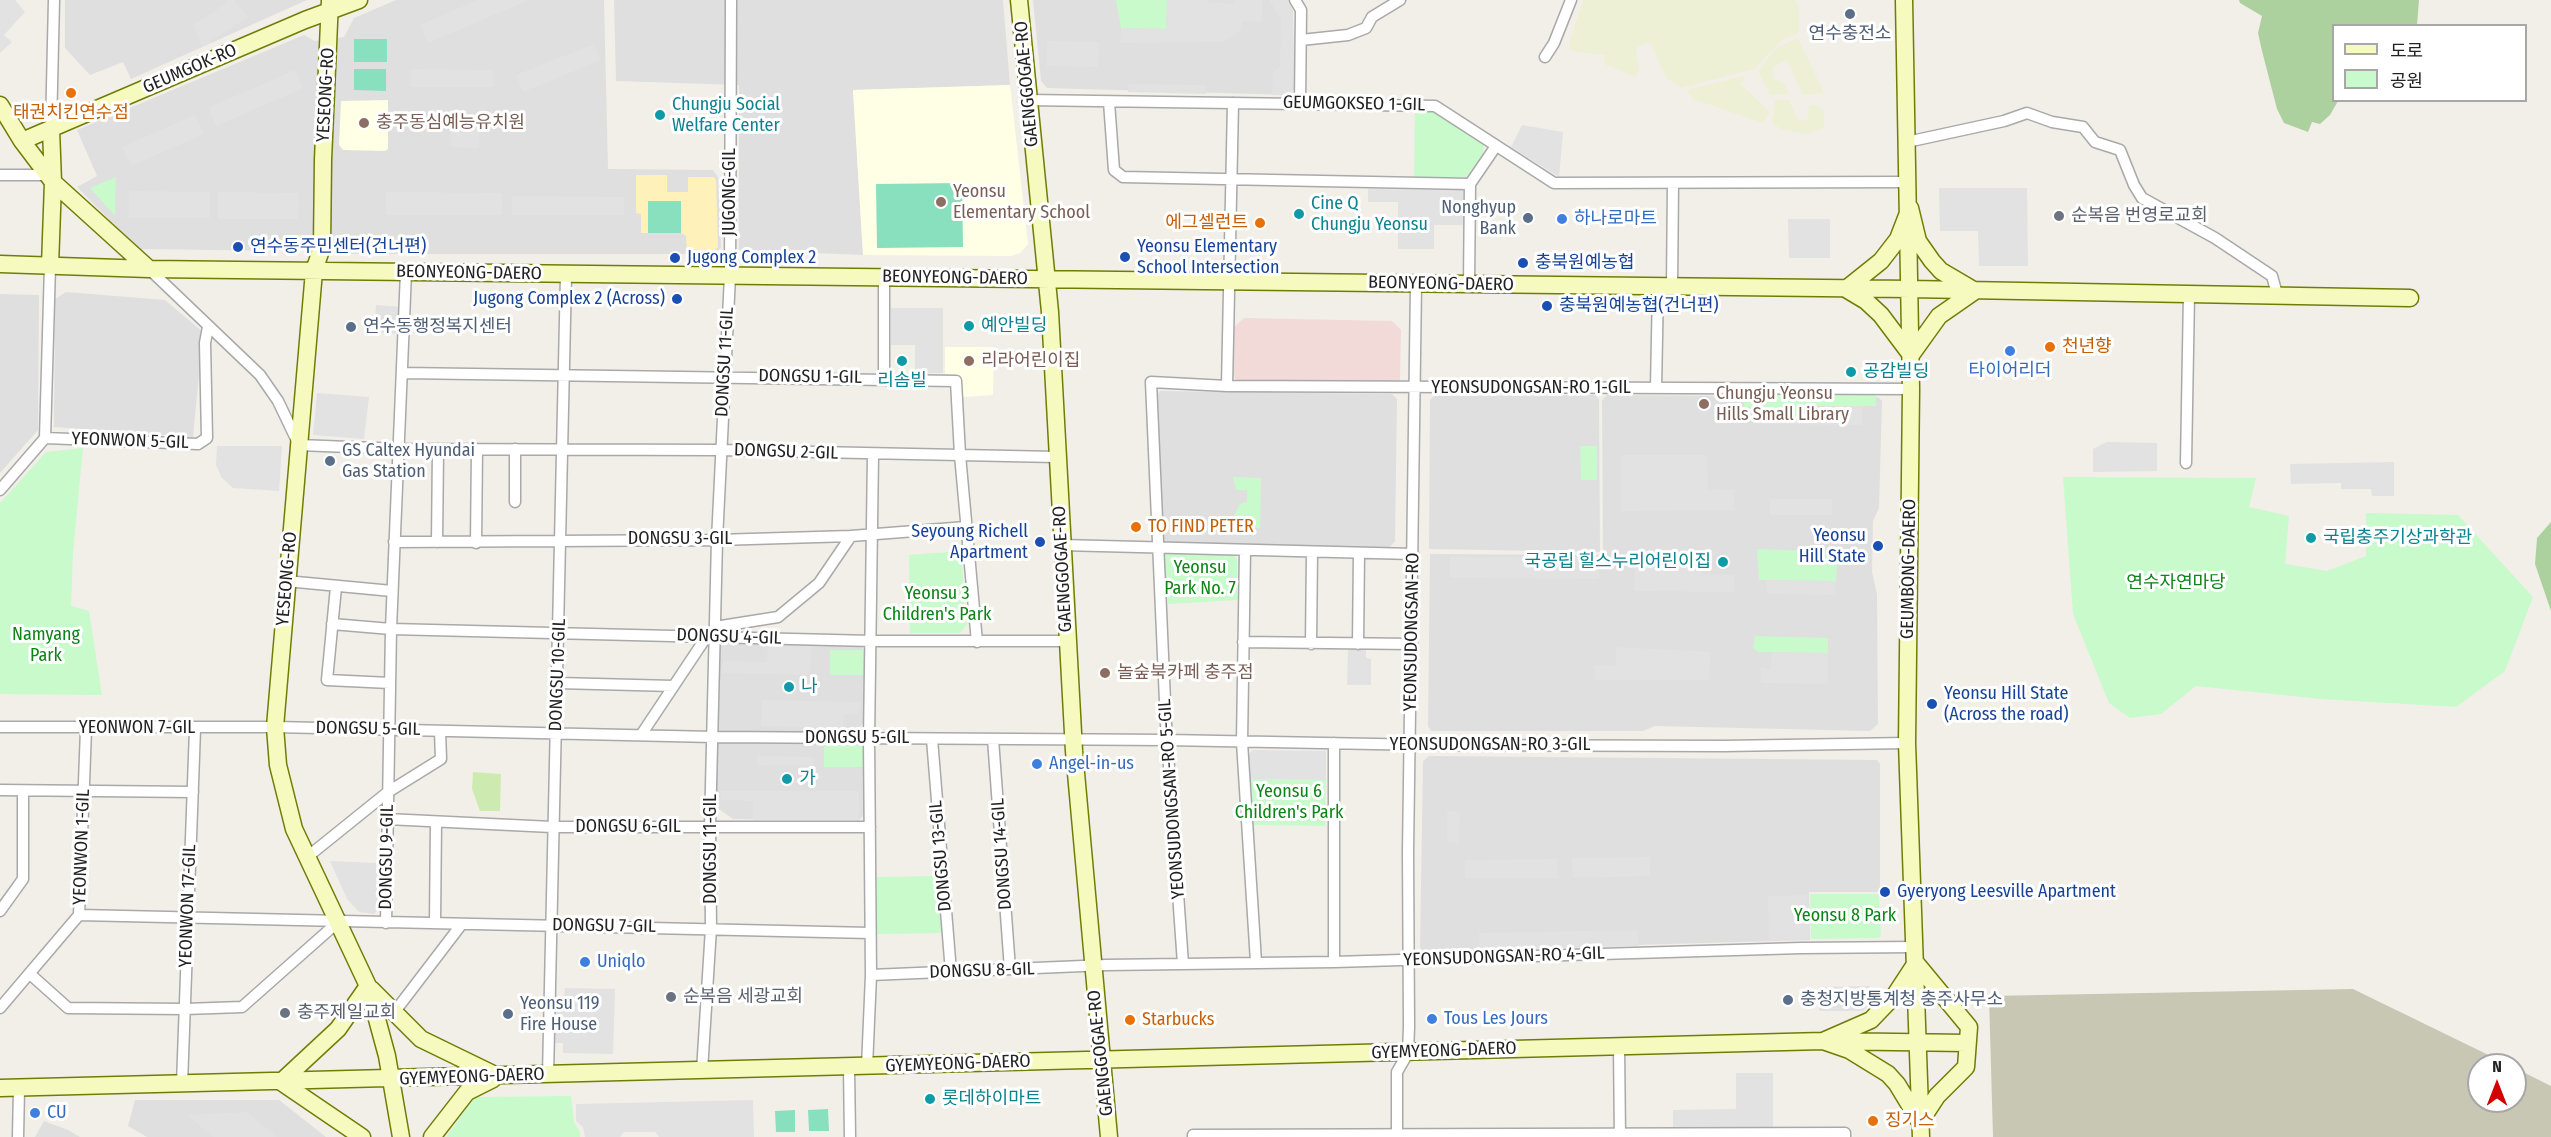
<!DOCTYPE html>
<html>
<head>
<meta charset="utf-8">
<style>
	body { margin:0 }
	#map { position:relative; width:2551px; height:1137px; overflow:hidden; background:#f2efe9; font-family:"Fira Sans Condensed","Noto Sans KR",sans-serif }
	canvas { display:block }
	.legend { position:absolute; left:2332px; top:24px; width:195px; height:78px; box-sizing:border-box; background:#fff; border:2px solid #a7a7a7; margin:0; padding:8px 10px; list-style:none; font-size:18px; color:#222 }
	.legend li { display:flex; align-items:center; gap:12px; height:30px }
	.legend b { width:30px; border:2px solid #a7a7a7 }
	.north { position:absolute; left:2467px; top:1053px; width:60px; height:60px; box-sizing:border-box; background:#fff; border:2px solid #a7a7a7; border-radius:50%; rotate:0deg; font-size:16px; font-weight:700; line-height:24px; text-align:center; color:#222 }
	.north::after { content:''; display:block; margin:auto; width:21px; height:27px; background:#d40000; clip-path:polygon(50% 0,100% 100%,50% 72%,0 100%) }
</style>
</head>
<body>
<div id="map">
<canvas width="2551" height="1137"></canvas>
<ul class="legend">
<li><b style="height:8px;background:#f7fabf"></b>도로</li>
<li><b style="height:16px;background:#c8facc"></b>공원</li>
</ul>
<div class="north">N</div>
</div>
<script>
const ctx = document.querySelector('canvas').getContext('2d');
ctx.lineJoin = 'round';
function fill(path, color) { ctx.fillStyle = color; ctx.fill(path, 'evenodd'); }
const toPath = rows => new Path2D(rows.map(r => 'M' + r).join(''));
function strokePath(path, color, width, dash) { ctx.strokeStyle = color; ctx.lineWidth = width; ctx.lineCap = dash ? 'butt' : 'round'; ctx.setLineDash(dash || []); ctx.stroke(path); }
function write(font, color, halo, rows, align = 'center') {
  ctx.font = font + ' "Fira Sans Condensed","Noto Sans KR",sans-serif'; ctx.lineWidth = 6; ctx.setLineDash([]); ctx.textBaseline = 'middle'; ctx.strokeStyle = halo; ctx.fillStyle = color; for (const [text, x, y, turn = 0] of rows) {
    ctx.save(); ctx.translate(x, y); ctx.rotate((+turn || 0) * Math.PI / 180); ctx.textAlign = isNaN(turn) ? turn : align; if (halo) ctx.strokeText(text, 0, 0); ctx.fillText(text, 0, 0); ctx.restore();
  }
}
const residential = toPath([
	[65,0,307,0,131,79,123,62,90,75,65,48],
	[396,0,604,0,608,169,713,170,718,177,721,248,714,254,352,254,342,245,306,237,293,251,138,249,77,187,97,176,77,130,304,35,315,41,344,37,354,18],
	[614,0,1003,0,1010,85,853,90,863,255,739,250,739,85,616,81],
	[1033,0,1287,0,1293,11,1290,95,1047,88,1041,81],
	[66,292,165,300,203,332,193,437,54,427,55,299],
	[0,294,39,295,38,430,0,473],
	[1160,391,1392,394,1397,399,1395,541,1389,548,1166,545,1163,540,1157,395],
	[1596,395,1599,400,1600,552,1429,549,1430,400,1434,396],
	[1607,395,1878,397,1882,401,1879,508,1873,521,1872,572,1877,594,1878,724,1870,731,1655,726,1643,731,1431,731,1428,726,1430,554,1603,555,1602,400],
	[718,641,860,646,864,650,864,723,857,730,857,743,864,746,863,816,859,820,733,819,716,807],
	[1429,756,1877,760,1880,764,1880,892,1809,892,1810,940,1422,951,1420,947,1423,761],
	[135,1100,279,1100,326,1137,147,1137,128,1126],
	[44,1121,68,1130,80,1137,35,1137]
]);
const commercial = toPath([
	[1244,318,1392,321,1401,330,1400,380,1394,385,1238,382,1232,374,1232,329]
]);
const education = toPath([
	[1010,85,1028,244,1020,253,1011,256,863,255,853,90],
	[388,100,388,149,385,151,343,150,339,145,341,101],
	[945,347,994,347,993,395,962,397,960,375,945,374]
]);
const construction = toPath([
	[2353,989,2509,1065,2479,1065,2479,1101,2515,1101,2515,1068,2551,1086,2551,1137,1993,1137,1989,996]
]);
const farmland = toPath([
	[1583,0,1795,0,1799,7,1799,33,1783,39,1754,69,1681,88,1666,78,1650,42,1637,47,1636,56,1640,69,1635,77,1604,64,1605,55,1571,51,1569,43],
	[1798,38,1824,93,1803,95,1787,60,1773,67,1773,78,1784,83,1789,94,1770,95,1758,71,1776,48],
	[1745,76,1741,84,1770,112,1763,123,1693,99,1686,90],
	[1775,100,1789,100,1798,121,1809,119,1808,107,1814,104,1824,111,1824,128,1808,134,1782,130,1772,123]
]);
const grass = toPath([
	[473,772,501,774,500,811,480,811,472,789]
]);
const forest = toPath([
	[2239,0,2419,0,2417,25,2334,26,2334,100,2338,101,2330,115,2320,124,2312,122,2308,132,2284,123,2277,109,2262,51,2258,33,2262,16,2240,3],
	[2551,522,2551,611,2535,564,2537,538]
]);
const sand = toPath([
	[636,175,667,175,667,192,688,192,688,177,714,177,716,180,718,247,712,253,687,253,686,236,681,233,681,201,648,201,648,233,641,233,641,214,636,213]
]);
const park = toPath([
	[1116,0,1167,0,1166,29,1121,28],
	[1415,105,1435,106,1484,138,1483,155,1466,177,1414,177],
	[116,177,115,216,90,188],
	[1744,393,1876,394,1876,406,1803,406,1802,419,1753,418,1753,407,1744,407],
	[1580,446,1597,446,1597,480,1581,480],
	[83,448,73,553,71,606,89,611,102,695,0,694,0,503,46,452],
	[1233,477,1261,478,1260,528,1232,528,1233,518,1240,504,1247,502,1247,490,1236,490],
	[2063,477,2256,478,2249,507,2289,516,2285,564,2327,571,2366,556,2366,513,2458,515,2533,597,2505,671,2456,707,2321,699,2196,686,2161,714,2130,718,2109,703,2073,614],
	[1757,549,1838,552,1836,581,1759,580],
	[961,551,967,625,960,633,910,633,909,555],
	[1168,552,1233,555,1237,559,1237,600,1168,604,1164,554],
	[1755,636,1828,638,1828,653,1758,652,1753,648],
	[830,650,864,650,863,675,830,675],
	[824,746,864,746,864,767,824,767],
	[1250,779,1326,780,1325,826,1254,825],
	[939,876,944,933,876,934,877,877],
	[1810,894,1879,894,1881,935,1879,938,1811,939],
	[571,1096,574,1122,580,1132,580,1137,446,1137,475,1097]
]);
const pitch = toPath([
	[354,39,387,39,387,62,354,62],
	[354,69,386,69,386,91,354,90],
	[962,183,963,247,877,248,876,184],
	[648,201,681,201,681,233,648,233],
	[828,1109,829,1131,809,1131,808,1110],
	[795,1110,795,1132,776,1132,775,1111]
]);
const parking = toPath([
	[0,0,15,0,25,12,4,35,12,42,0,53],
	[228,0,234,0,248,17,202,47,193,25,214,12],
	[478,0,529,0,428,43,420,25],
	[1167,0,1207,0,1207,2,1235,4,1235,0,1262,0,1262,22,1242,21,1241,29,1234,36,1221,42,1120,43,1121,28,1166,29],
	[1269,0,1287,0,1293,11,1295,88,1290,95,1272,95,1273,72,1280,66,1281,19],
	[1047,41,1099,42,1098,67,1046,66],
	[594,44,601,60,523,92,516,75],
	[411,69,493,70,493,87,411,87],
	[295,70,303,88,216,126,208,108],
	[1129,84,1205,85,1206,94,1128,92],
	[195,115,204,134,131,166,122,147],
	[451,121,479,121,479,148,451,147],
	[1522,125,1563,132,1559,177,1511,147],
	[1939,188,2027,188,2028,266,1979,266,1978,231,1940,231],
	[1368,189,1464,190,1464,225,1434,225,1434,249,1398,249,1398,202,1368,202],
	[129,191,210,192,210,218,129,218],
	[218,192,299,193,298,219,218,219],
	[386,192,502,193,502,215,386,215],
	[512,196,624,197,624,215,512,215],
	[1788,219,1830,219,1830,258,1789,258],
	[376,305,402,307,400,334,374,332],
	[891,308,943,308,943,373,915,373,915,345,891,345],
	[317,393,369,397,364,439,313,435],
	[1803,406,1863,406,1862,425,1759,424,1759,418,1802,419],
	[2107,442,2157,443,2157,471,2093,472,2093,449],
	[217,446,282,446,279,491,233,488,222,478,216,465],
	[1621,455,1707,455,1708,489,1734,490,1734,510,1621,511],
	[2394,462,2394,496,2372,496,2371,489,2341,489,2341,483,2291,484,2290,464],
	[1770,499,1832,499,1832,515,1770,515],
	[1450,557,1599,558,1599,579,1450,578],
	[1635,562,1702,562,1702,574,1734,575,1735,592,1634,591],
	[1766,580,1836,581,1835,595,1767,594],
	[768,646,811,647,810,675,722,673,723,661,767,662],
	[1616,647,1711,652,1709,680,1595,680,1595,665,1616,666],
	[1348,650,1366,650,1366,658,1371,659,1371,685,1347,685],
	[1772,652,1828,653,1828,684,1761,683,1761,667,1771,670],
	[762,700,860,702,859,715,844,714,843,728,761,726],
	[1253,750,1326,751,1326,780,1250,779,1248,755],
	[757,756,813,757,813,766,757,765],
	[721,791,859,791,859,820,753,820,753,801,721,800],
	[1447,811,1460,812,1459,843,1447,842],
	[1650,857,1650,876,1573,878,1572,858],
	[1557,859,1558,878,1465,878,1465,860],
	[330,861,376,863,376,872,383,872,382,905,374,914,359,912,347,899],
	[1807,895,1809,939,1769,940,1768,896],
	[1638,930,1639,946,1479,950,1479,933],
	[1870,986,1870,1004,1863,1011,1819,1011,1819,987],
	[565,988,615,989,613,1054,563,1053,563,1043,554,1043,555,996,564,996],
	[1736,1073,1773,1073,1773,1132,1673,1133,1673,1110,1736,1109],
	[753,1100,754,1137,659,1137,655,1132,624,1132,620,1137,585,1137,583,1127,576,1121,576,1104],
	[247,1112,277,1137,213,1137,187,1115]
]);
const street = toPath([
	[1295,0,1301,10,1300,103],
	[1301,40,1348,35,1366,28,1372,17,1400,0],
	[1545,57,1554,43,1571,0],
	[1028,100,1435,106,1554,183,1909,182],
	[1109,102,1114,170,1123,177,1470,184],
	[51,129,54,0],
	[1907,142,2004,121,2027,113,2052,122,2083,127,2095,142,2120,150,2134,185,2142,198,2215,238,2272,276,2277,294],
	[0,175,48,175],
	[149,269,260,375,278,401,299,445,399,449,720,450,1056,457],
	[1469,285,1470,184,1496,146],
	[1672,287,1673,183],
	[403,373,956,381,960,455,977,642],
	[884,378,884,278],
	[1227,386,1233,103],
	[1656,388,1658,287],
	[45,438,198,444,207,438,205,343,208,327],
	[45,438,50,266],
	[515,449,515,502],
	[2186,463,2189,294],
	[0,490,45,438],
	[394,542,717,540,851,536,966,527],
	[437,542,438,449],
	[476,543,477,449],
	[1061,545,1413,554],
	[1245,550,1242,742,1256,962],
	[286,581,392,591],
	[336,587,327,680,390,683],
	[332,624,391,629,872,641,1067,641],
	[715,627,778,617,819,583,851,536],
	[1243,642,1412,644],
	[1311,644,1312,552],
	[1358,644,1359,553],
	[558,683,673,686],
	[0,727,275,727,713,737,1167,740,1427,745,1724,746,1907,743],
	[641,735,707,636],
	[932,739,951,972],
	[993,739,1010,969],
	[1334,743,1334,962],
	[0,790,193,792],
	[387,819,552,827,870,827],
	[306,858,388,792,441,759,440,731],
	[0,911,23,879,23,791],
	[79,915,870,933],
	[435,922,436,822],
	[386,923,391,629,406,272],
	[1183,964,1166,724,1151,382,1227,386,1911,389],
	[30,974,68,1008,185,1009,242,1007,338,922],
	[871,975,1106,965,1334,962,1801,948,1915,947],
	[0,1008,79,915,86,729],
	[393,1014,461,925],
	[1619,1047,1620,1137],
	[849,1067,850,1137],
	[867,1067,871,975,869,739,873,454],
	[702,1071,711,928,710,827,717,540,730,276,731,0],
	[548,1075,566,275],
	[182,1084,195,729],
	[18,1137,19,1088],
	[1193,1137,1193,1135,1845,1133,1845,1137],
	[1397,1137,1397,1072,1408,1053,1409,1027,1408,853,1416,284]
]);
const secondary = toPath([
	[330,0,323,160,322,247,314,271,275,727,278,765,294,829,368,986,387,1056,401,1137],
	[1019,0,1050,312,1074,751,1109,1137],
	[1904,0,1911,389,1907,743,1921,1137],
	[0,105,22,141,53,182,149,269],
	[22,141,305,20,359,0],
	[1910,208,1918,241,1932,261,1941,271,1975,291,1939,316,1911,355,1881,315,1866,301,1846,289,1881,261,1898,239,1910,208],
	[0,264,149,269,1910,289,2410,298],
	[50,266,53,182,51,129],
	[1916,963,1969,1027,1966,1067,1937,1096,1920,1122,1897,1084,1888,1074,1849,1050,1823,1041,1871,1020,1895,995,1916,963],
	[371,989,421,1039,493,1074],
	[281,1082,338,1029,368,986],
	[281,1082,362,1137],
	[0,1088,1823,1041,1967,1043],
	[432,1137,467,1092,493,1079]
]);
const markers = [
	[1850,14,6,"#5c6f8a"],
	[71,93,6,"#e8710a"],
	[660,115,6,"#0f9aa8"],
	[364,123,6,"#8d6e63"],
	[941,202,6,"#8d6e63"],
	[1299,214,6,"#0f9aa8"],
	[2059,216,6,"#6b7280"],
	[1528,218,6,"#5c6f8a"],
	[1562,219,6,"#3f7fe0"],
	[1260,223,6,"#e8710a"],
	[238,247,6,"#1a4fb4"],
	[1125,257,6,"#1a4fb4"],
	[675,258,6,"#1a4fb4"],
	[1523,263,6,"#1a4fb4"],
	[677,299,6,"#1a4fb4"],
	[1547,306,6,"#1a4fb4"],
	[969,326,6,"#0f9aa8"],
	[351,327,6,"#5c6f8a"],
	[2050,347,6,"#e8710a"],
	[2010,351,6,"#3f7fe0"],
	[902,361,6,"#0f9aa8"],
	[969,361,6,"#8d6e63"],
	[1851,372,6,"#0f9aa8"],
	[1704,404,6,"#8d6e63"],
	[330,461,6,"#5c6f8a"],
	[1136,527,6,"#e8710a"],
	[2311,538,6,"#0f9aa8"],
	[1040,542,6,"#1a4fb4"],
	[1878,546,6,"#1a4fb4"],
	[1723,562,6,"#0f9aa8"],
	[1105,673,6,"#8d6e63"],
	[789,687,6,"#0f9aa8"],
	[1932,704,6,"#1a4fb4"],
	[1037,764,6,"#3f7fe0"],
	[787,779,6,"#0f9aa8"],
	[1885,892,6,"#1a4fb4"],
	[585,962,6,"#3f7fe0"],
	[671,997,6,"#6b7280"],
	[1788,1000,6,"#5c6f8a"],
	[285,1013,6,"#6b7280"],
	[508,1014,6,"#5c6f8a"],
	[1432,1019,6,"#3f7fe0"],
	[1130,1020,6,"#e8710a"],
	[930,1099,6,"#0f9aa8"],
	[35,1113,6,"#3f7fe0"],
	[1873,1121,6,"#e8710a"]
];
const serviceNames = [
	["연수충전소",1850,34,"center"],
	["Nonghyup",1516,208,"right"],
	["Bank",1516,229,"right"],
	["연수동행정복지센터",363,327],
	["GS Caltex Hyundai",342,451],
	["Gas Station",342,472],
	["충청지방통계청 충주사무소",1800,1000],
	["Yeonsu 119",520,1004],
	["Fire House",520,1025]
];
const streetNames = [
	["GEUMGOK-RO",190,69,-23],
	["GAENGGOGAE-RO",1027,84,-95],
	["YESEONG-RO",326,95,-87],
	["GEUMGOKSEO 1-GIL",1354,104,1],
	["JUGONG-GIL",730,192,-90],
	["BEONYEONG-DAERO",469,273,1],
	["BEONYEONG-DAERO",955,278,1],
	["BEONYEONG-DAERO",1441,284,1],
	["DONGSU 11-GIL",725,362,-87],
	["DONGSU 1-GIL",810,377,1],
	["YEONSUDONGSAN-RO 1-GIL",1531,388],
	["YEONWON 5-GIL",130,441,2],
	["DONGSU 2-GIL",786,452,2],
	["DONGSU 3-GIL",680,539],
	["GAENGGOGAE-RO",1063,569,-93],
	["GEUMBONG-DAERO",1909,569,-89],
	["YESEONG-RO",287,579,-85],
	["YEONSUDONGSAN-RO",1412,632,-89],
	["DONGSU 4-GIL",729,637,2],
	["DONGSU 10-GIL",558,675,-88],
	["YEONWON 7-GIL",137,728],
	["DONGSU 5-GIL",368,729,1],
	["DONGSU 5-GIL",857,738],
	["YEONSUDONGSAN-RO 3-GIL",1490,745],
	["YEONSUDONGSAN-RO 5-GIL",1172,799,-94],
	["DONGSU 6-GIL",628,827],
	["YEONWON 1-GIL",82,847,-88],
	["DONGSU 11-GIL",711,849,-90],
	["DONGSU 14-GIL",1002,854,-94],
	["DONGSU 13-GIL",941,856,-95],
	["DONGSU 9-GIL",387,857,-89],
	["YEONWON 17-GIL",188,906,-88],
	["DONGSU 7-GIL",604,926,1],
	["YEONSUDONGSAN-RO 4-GIL",1504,957,-2],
	["DONGSU 8-GIL",982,971,-2],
	["GYEMYEONG-DAERO",1444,1051,-2],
	["GAENGGOGAE-RO",1101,1053,-96],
	["GYEMYEONG-DAERO",958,1064,-2],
	["GYEMYEONG-DAERO",472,1077,-2]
];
const cultureNames = [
	["Chungju Social",672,105],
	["Welfare Center",672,126],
	["Cine Q",1311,204],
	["Chungju Yeonsu",1311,225],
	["예안빌딩",981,326],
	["공감빌딩",1863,372],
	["리솜빌",902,381,"center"],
	["국립충주기상과학관",2323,538],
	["국공립 힐스누리어린이집",1711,562,"right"],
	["나",801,687],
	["가",799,779],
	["롯데하이마트",942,1099]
];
const foodNames = [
	["태권치킨연수점",71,113,"center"],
	["에그셀런트",1248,223,"right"],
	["천년향",2062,347],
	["TO FIND PETER",1148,527],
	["Starbucks",1142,1020],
	["징기스",1885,1121]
];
const educationNames = [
	["충주동심예능유치원",376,123],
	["Yeonsu",953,192],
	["Elementary School",953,213],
	["리라어린이집",981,361],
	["Chungju Yeonsu",1716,394],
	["Hills Small Library",1716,415],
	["놀숲북카페 충주점",1117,673]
];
const worshipNames = [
	["순복음 번영로교회",2071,216],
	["순복음 세광교회",683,997],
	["충주제일교회",297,1013]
];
const shopNames = [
	["하나로마트",1574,219],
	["타이어리더",2010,371,"center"],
	["Angel-in-us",1049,764],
	["Uniqlo",597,962],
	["Tous Les Jours",1444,1019],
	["CU",47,1113]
];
const transitNames = [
	["연수동주민센터(건너편)",250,247],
	["Yeonsu Elementary",1137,247],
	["School Intersection",1137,268],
	["Jugong Complex 2",687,258],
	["충북원예농협",1535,263],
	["Jugong Complex 2 (Across)",665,299,"right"],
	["충북원예농협(건너편)",1559,306],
	["Seyoung Richell",1028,532,"right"],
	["Apartment",1028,553,"right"],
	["Yeonsu",1866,536,"right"],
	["Hill State",1866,557,"right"],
	["Yeonsu Hill State",1944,694],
	["(Across the road)",1944,715],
	["Gyeryong Leesville Apartment",1897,892]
];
const parkNames = [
	["Yeonsu",1200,568],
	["Park No. 7",1200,589],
	["연수자연마당",2176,583],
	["Yeonsu 3",937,594],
	["Children's Park",937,615],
	["Namyang",46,635],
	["Park",46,656],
	["Yeonsu 6",1289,792],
	["Children's Park",1289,813],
	["Yeonsu 8 Park",1845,916]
];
fill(residential, '#e0dfdf');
fill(commercial, '#f2dad9');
fill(education, '#ffffe5');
fill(construction, '#c7c7b4');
fill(farmland, '#eef0d5');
fill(grass, '#cdebb0');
fill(forest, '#add19e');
fill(sand, '#fff1ba');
fill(park, '#c8facc');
fill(pitch, '#88e0be');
fill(parking, '#e2e2e2');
strokePath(street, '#a9a9a9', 13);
strokePath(secondary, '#707d05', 19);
strokePath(street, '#fff', 10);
strokePath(secondary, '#f7fabf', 16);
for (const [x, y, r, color] of markers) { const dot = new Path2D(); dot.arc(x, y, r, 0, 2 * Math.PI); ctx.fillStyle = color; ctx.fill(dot); strokePath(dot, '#fff', 2); }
write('18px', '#4e5e75', '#fff', serviceNames, 'left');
write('18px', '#222', '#fff', streetNames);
write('18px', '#0d838f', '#fff', cultureNames, 'left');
write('18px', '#c56008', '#fff', foodNames, 'left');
write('18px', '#785e54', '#fff', educationNames, 'left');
write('18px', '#5b616d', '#fff', worshipNames, 'left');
write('18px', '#366cbe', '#fff', shopNames, 'left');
write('18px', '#164399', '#fff', transitNames, 'left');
write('18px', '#0c8416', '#fff', parkNames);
</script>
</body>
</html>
